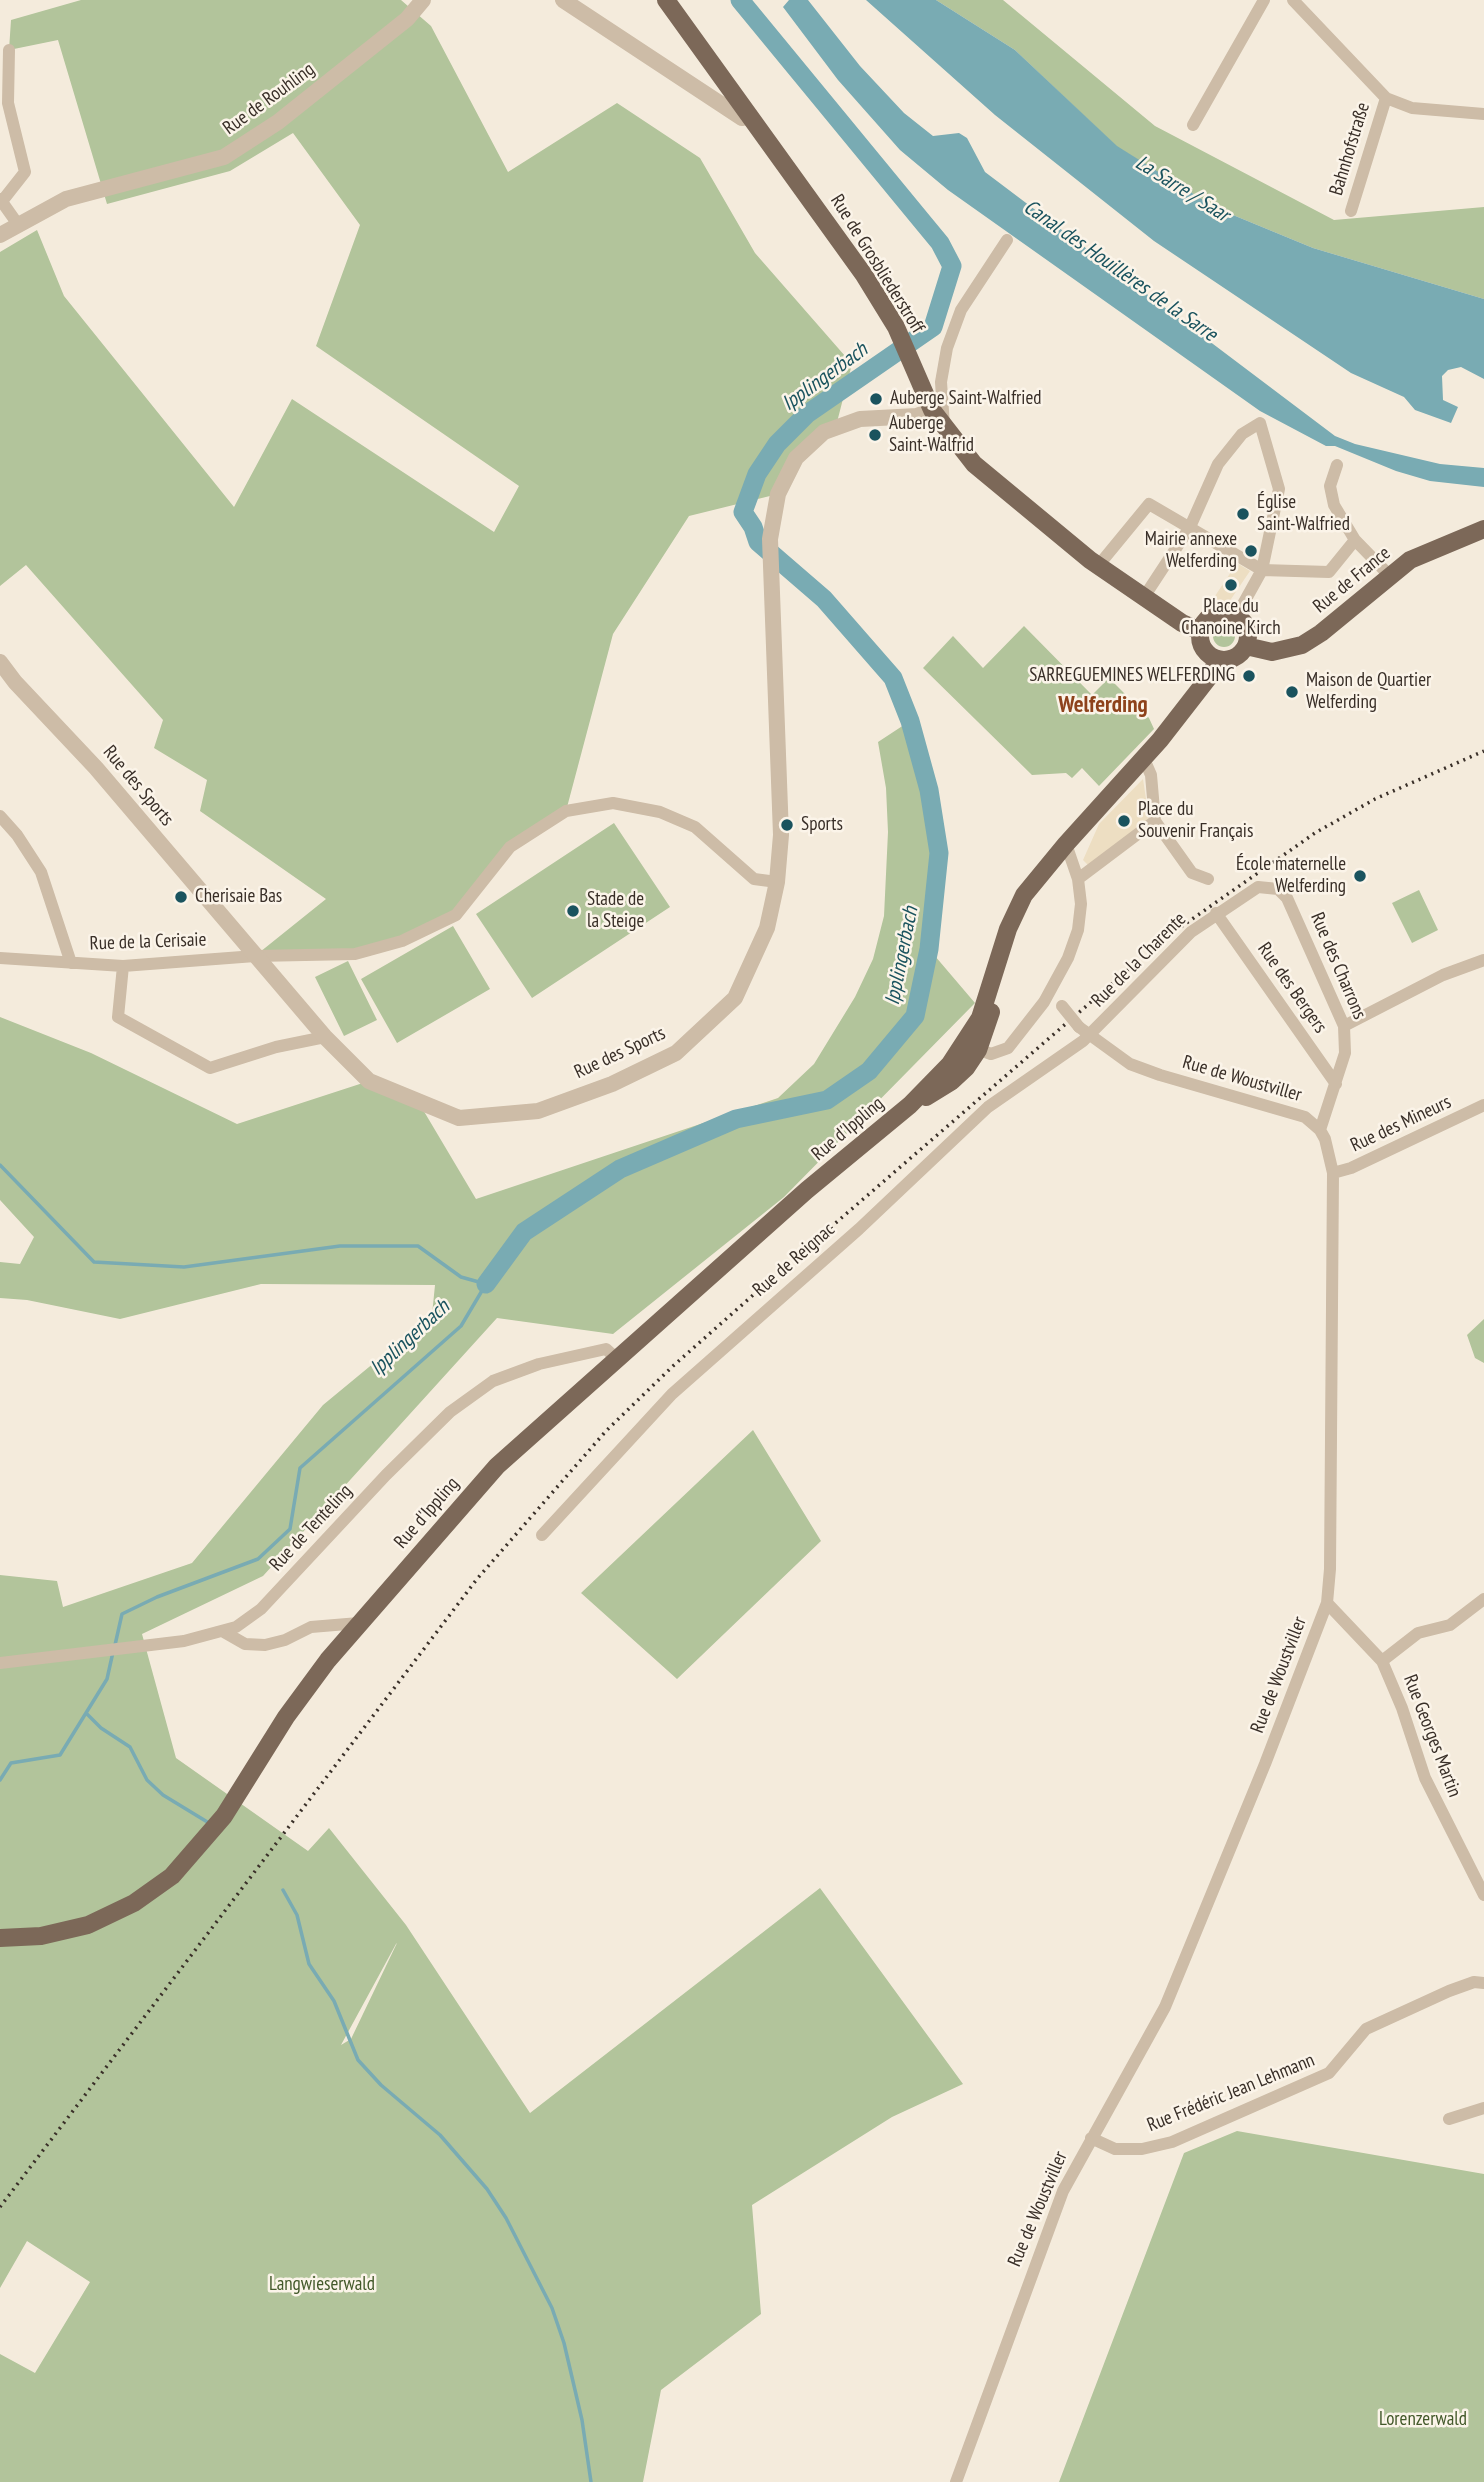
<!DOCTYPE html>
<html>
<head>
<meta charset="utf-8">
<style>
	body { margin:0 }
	canvas { display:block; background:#f4ebdc }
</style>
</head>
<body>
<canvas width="1484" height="2482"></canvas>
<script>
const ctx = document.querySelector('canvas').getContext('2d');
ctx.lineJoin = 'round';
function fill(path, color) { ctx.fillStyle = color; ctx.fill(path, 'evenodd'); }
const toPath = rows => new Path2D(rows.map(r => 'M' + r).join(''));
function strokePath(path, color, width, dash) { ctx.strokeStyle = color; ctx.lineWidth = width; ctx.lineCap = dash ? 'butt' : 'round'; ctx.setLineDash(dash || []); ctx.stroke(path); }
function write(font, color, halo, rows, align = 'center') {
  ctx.font = font + ' "PT Sans Narrow",sans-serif'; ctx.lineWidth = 5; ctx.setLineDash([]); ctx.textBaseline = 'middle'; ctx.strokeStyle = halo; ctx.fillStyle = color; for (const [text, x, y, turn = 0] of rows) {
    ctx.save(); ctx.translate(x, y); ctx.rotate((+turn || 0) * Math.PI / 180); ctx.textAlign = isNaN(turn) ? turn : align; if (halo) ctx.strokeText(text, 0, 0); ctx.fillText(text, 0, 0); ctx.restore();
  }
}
const green = toPath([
	[81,0,401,0,431,26,508,172,617,103,700,158,755,253,852,364,836,426,824,432,778,494,689,516,613,634,566,811,510,847,456,915,355,954,255,956,326,899,200,811,207,780,154,748,163,720,26,565,0,586,0,252,37,230,64,296,234,507,292,399,494,532,519,486,316,346,360,225,293,133,230,171,107,204,58,40,9,50,11,20],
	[936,0,1003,0,1155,126,1334,220,1484,207,1484,299,1313,248,1216,208,1117,147,1015,50],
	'1213 636a11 11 0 1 1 22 0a11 11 0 1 1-22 0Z',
	[1024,626,1092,695,1109,678,1149,718,1154,729,1099,786,1082,768,1072,778,1066,773,1032,775,923,668,953,636,983,668],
	[910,721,929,790,939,853,929,949,975,1003,784,1197,613,1334,497,1318,263,1576,142,1634,176,1758,308,1851,329,1828,406,1925,530,2113,820,1888,963,2084,892,2117,752,2205,761,2314,661,2390,643,2482,0,2482,0,2354,35,2373,90,2282,27,2241,0,2288,0,1575,57,1581,63,1607,192,1563,323,1405,432,1315,435,1285,261,1284,120,1319,27,1300,0,1298,0,1262,20,1264,34,1237,0,1200,0,1017,91,1053,237,1124,369,1081,419,1103,476,1199,778,1098,814,1064,855,997,873,959,884,916,888,832,886,788,878,742],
	[397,1943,351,2039,341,2045,396,1944],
	[614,823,670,907,532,998,476,914],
	[1419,890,1438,930,1412,943,1392,903],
	[453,926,490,989,397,1043,361,979],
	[348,961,377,1020,344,1036,315,977],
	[1484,1319,1484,1363,1475,1358,1467,1335],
	[753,1430,821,1541,677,1679,581,1593],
	[1237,2131,1484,2174,1484,2482,1059,2482,1184,2153]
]);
const plaza = toPath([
	[1237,563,1250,571,1229,602,1213,599],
	[1143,779,1149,819,1088,865,1083,860,1099,824]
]);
const water = toPath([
	[789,0,808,0,860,66,904,113,933,136,959,133,967,138,985,172,1335,436,1355,444,1440,464,1484,468,1484,487,1430,481,1396,471,1335,446,1326,446,1260,411,948,190,900,150,838,80,783,7],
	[866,0,936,0,1015,50,1117,146,1216,208,1313,248,1484,299,1484,379,1461,367,1448,370,1442,376,1443,400,1458,407,1451,423,1415,410,1404,397,1351,373,1154,241,995,115]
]);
const stream = toPath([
	[0,1165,94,1262,184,1267,340,1246,418,1246,461,1277,486,1284,461,1326,300,1468,290,1529,258,1559,157,1597,122,1614,115,1645],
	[86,1713,101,1728,130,1747,147,1780,163,1795,209,1823],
	[0,1780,11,1763,60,1755,107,1679,113,1652],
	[283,1890,297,1915,309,1964,334,2001,358,2060,381,2085,440,2135,487,2189,506,2218,552,2308,564,2343,582,2420,591,2482]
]);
const river = toPath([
	[486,1284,524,1232,620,1169,736,1119,827,1100,869,1071,915,1016,929,949,939,853,929,790,910,721,893,678,824,599,758,542,753,527,743,512,757,474,777,444,807,414,933,327,952,266,940,243,921,220,740,0]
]);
const minor = toPath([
	[1293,0,1386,98,1412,108,1484,114],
	[1193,125,1264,0],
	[0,199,17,223],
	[3,200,25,172,8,103,9,50],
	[1351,211,1386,98],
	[944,426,941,382,947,348,961,310,1007,240],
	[1337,465,1330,486,1334,505,1355,540,1389,575],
	[1098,566,1149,504,1262,570,1329,572,1355,540],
	[1144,597,1190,527,1218,464,1242,434,1260,423,1279,489,1262,570,1237,615],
	[1144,759,1151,775,1155,821,1192,873,1208,879],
	[0,816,17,835,41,872,71,963],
	[1078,879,1155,821],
	[1216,913,1336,1084],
	[0,958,123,966,255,956,355,954,402,941,456,915,510,847,566,811,613,803,660,812,695,827,754,879,777,882],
	[123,966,118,1017,210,1068,276,1047,325,1037],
	[1344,1026,1443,975,1484,960],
	[972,1047,991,1054,1008,1048,1044,1002,1068,958,1078,930,1081,904,1078,879,1066,844],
	[1333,1173,1351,1168,1484,1105],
	[542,1535,672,1394,859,1229,988,1107,1083,1041,1191,932,1258,887,1278,889,1287,898,1344,1026,1345,1053,1320,1130],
	[1327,1603,1382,1661,1402,1708,1425,1778,1484,1895],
	[224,1632,245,1644,265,1645,285,1640,311,1627,359,1623],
	[1382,1661,1418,1633,1450,1625,1484,1599],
	[0,1663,184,1641,236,1627,261,1609,386,1475,450,1412,493,1381,539,1364,606,1349,616,1358],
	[1449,2119,1484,2108],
	[1091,2138,1115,2149,1142,2149,1172,2142,1329,2073,1366,2029,1449,1991,1474,1982,1484,1983],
	[956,2482,1063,2191,1165,2007,1265,1764,1327,1603,1330,1569,1333,1173,1325,1139,1320,1130,1305,1117,1160,1075,1130,1064,1079,1027]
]);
const tertiary = toPath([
	[563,0,742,118,749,116],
	[0,235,66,199,224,157,278,122,407,19,423,0],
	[0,662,15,682,96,768,325,1037,369,1081,459,1118,538,1111,612,1084,676,1053,735,998,767,928,777,882,781,835,770,539,778,494,796,458,824,432,860,419,917,416,932,410]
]);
const primary = toPath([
	[666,0,864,275,896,327,932,410,974,464,1090,560,1182,623,1200,631],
	'1200 636a24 24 0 1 1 48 0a24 24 0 1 1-48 0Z',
	[1246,646,1272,652,1302,645,1321,633,1410,560,1484,529],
	[926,1097,952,1081,966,1068,978,1050,991,1012],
	[0,1938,41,1936,88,1925,134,1903,172,1876,224,1816,286,1717,328,1660,497,1466,807,1190,910,1105,950,1064,980,1018,1008,929,1024,895,1066,844,1160,740,1209,677,1218,659]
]);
const rail = toPath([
	[0,2207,477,1579,606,1431,673,1366,787,1265,1165,938,1315,833,1375,799,1484,751]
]);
const minorBridge = toPath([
	[1062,1006,1079,1027]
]);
const markers = [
	[876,399,7,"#1a535e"],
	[875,435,7,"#1a535e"],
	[1243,514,7,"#1a535e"],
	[1251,551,7,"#1a535e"],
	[1231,585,7,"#1a535e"],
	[1249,676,7,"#1a535e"],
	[1292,692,7,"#1a535e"],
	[1124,821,7,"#1a535e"],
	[787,825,7,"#1a535e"],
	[1360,876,7,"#1a535e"],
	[181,897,7,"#1a535e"],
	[573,911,7,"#1a535e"]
];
const streetNames = [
	["Rue de Rouhling",269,99,-36],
	["Bahnhofstraße",1350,149,-73],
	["Rue de Grosbliederstroff",877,264,58],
	["Rue de France",1352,580,-39],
	["Rue des Sports",138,786,50],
	["Rue de la Cerisaie",148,942,-2],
	["Rue de la Charente",1139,960,-45],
	["Rue des Charrons",1338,966,67],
	["Rue des Bergers",1292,988,55],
	["Rue des Sports",620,1053,-25],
	["Rue de Woustviller",1242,1079,16],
	["Rue des Mineurs",1401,1124,-25],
	["Rue d'Ippling",848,1129,-40],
	["Rue de Reignac",794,1260,-41],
	["Rue d'Ippling",427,1513,-49],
	["Rue de Tenteling",311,1528,-47],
	["Rue de Woustviller",1279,1675,-69],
	["Rue Georges Martin",1432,1736,69],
	["Rue Frédéric Jean Lehmann",1231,2093,-22],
	["Rue de Woustviller",1038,2209,-67]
];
const poiNames = [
	["Auberge Saint-Walfried",890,399],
	["Auberge",889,424],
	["Saint-Walfrid",889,446],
	["Église",1257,503],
	["Saint-Walfried",1257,525],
	["Mairie annexe",1237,540,"right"],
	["Welferding",1237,562,"right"],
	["Place du",1231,607,"center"],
	["Chanoine Kirch",1231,629,"center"],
	["SARREGUEMINES WELFERDING",1235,676,"right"],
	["Maison de Quartier",1306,681],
	["Welferding",1306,703],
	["Place du",1138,810],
	["Souvenir Français",1138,832],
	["Sports",801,825],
	["École maternelle",1346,865,"right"],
	["Welferding",1346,887,"right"],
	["Cherisaie Bas",195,897],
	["Stade de",587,900],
	["la Steige",587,922]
];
const parkNames = [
	["Langwieserwald",322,2285],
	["Lorenzerwald",1423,2420]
];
const waterNames = [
	["La Sarre / Saar",1182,189,32],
	["Canal des Houillères de la Sarre",1120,271,35],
	["Ipplingerbach",825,377,-36],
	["Ipplingerbach",902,956,-79],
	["Ipplingerbach",410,1338,-43]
];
const quarterNames = [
	["Welferding",1103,705]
];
fill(green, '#b2c49b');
fill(plaza, '#eddec2');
fill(water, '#79abb3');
strokePath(stream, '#79abb3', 3.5);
strokePath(river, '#79abb3', 19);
strokePath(minor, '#cdbca7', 12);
strokePath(tertiary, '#cdbca7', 16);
strokePath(primary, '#7c6858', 18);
strokePath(rail, '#392f28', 3.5, [2, 5]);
strokePath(minorBridge, '#cdbca7', 12);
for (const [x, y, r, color] of markers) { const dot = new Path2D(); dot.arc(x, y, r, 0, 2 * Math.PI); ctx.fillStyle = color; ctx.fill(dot); strokePath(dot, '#fbf4e9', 2.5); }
write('19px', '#392f28', '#fbf4e9', streetNames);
write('19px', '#392f28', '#fbf4e9', poiNames, 'left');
write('19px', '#43592a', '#fbf4e9', parkNames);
write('italic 21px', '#1a535e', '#fbf4e9', waterNames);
write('bold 23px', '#8e421b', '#fbf4e9', quarterNames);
</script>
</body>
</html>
